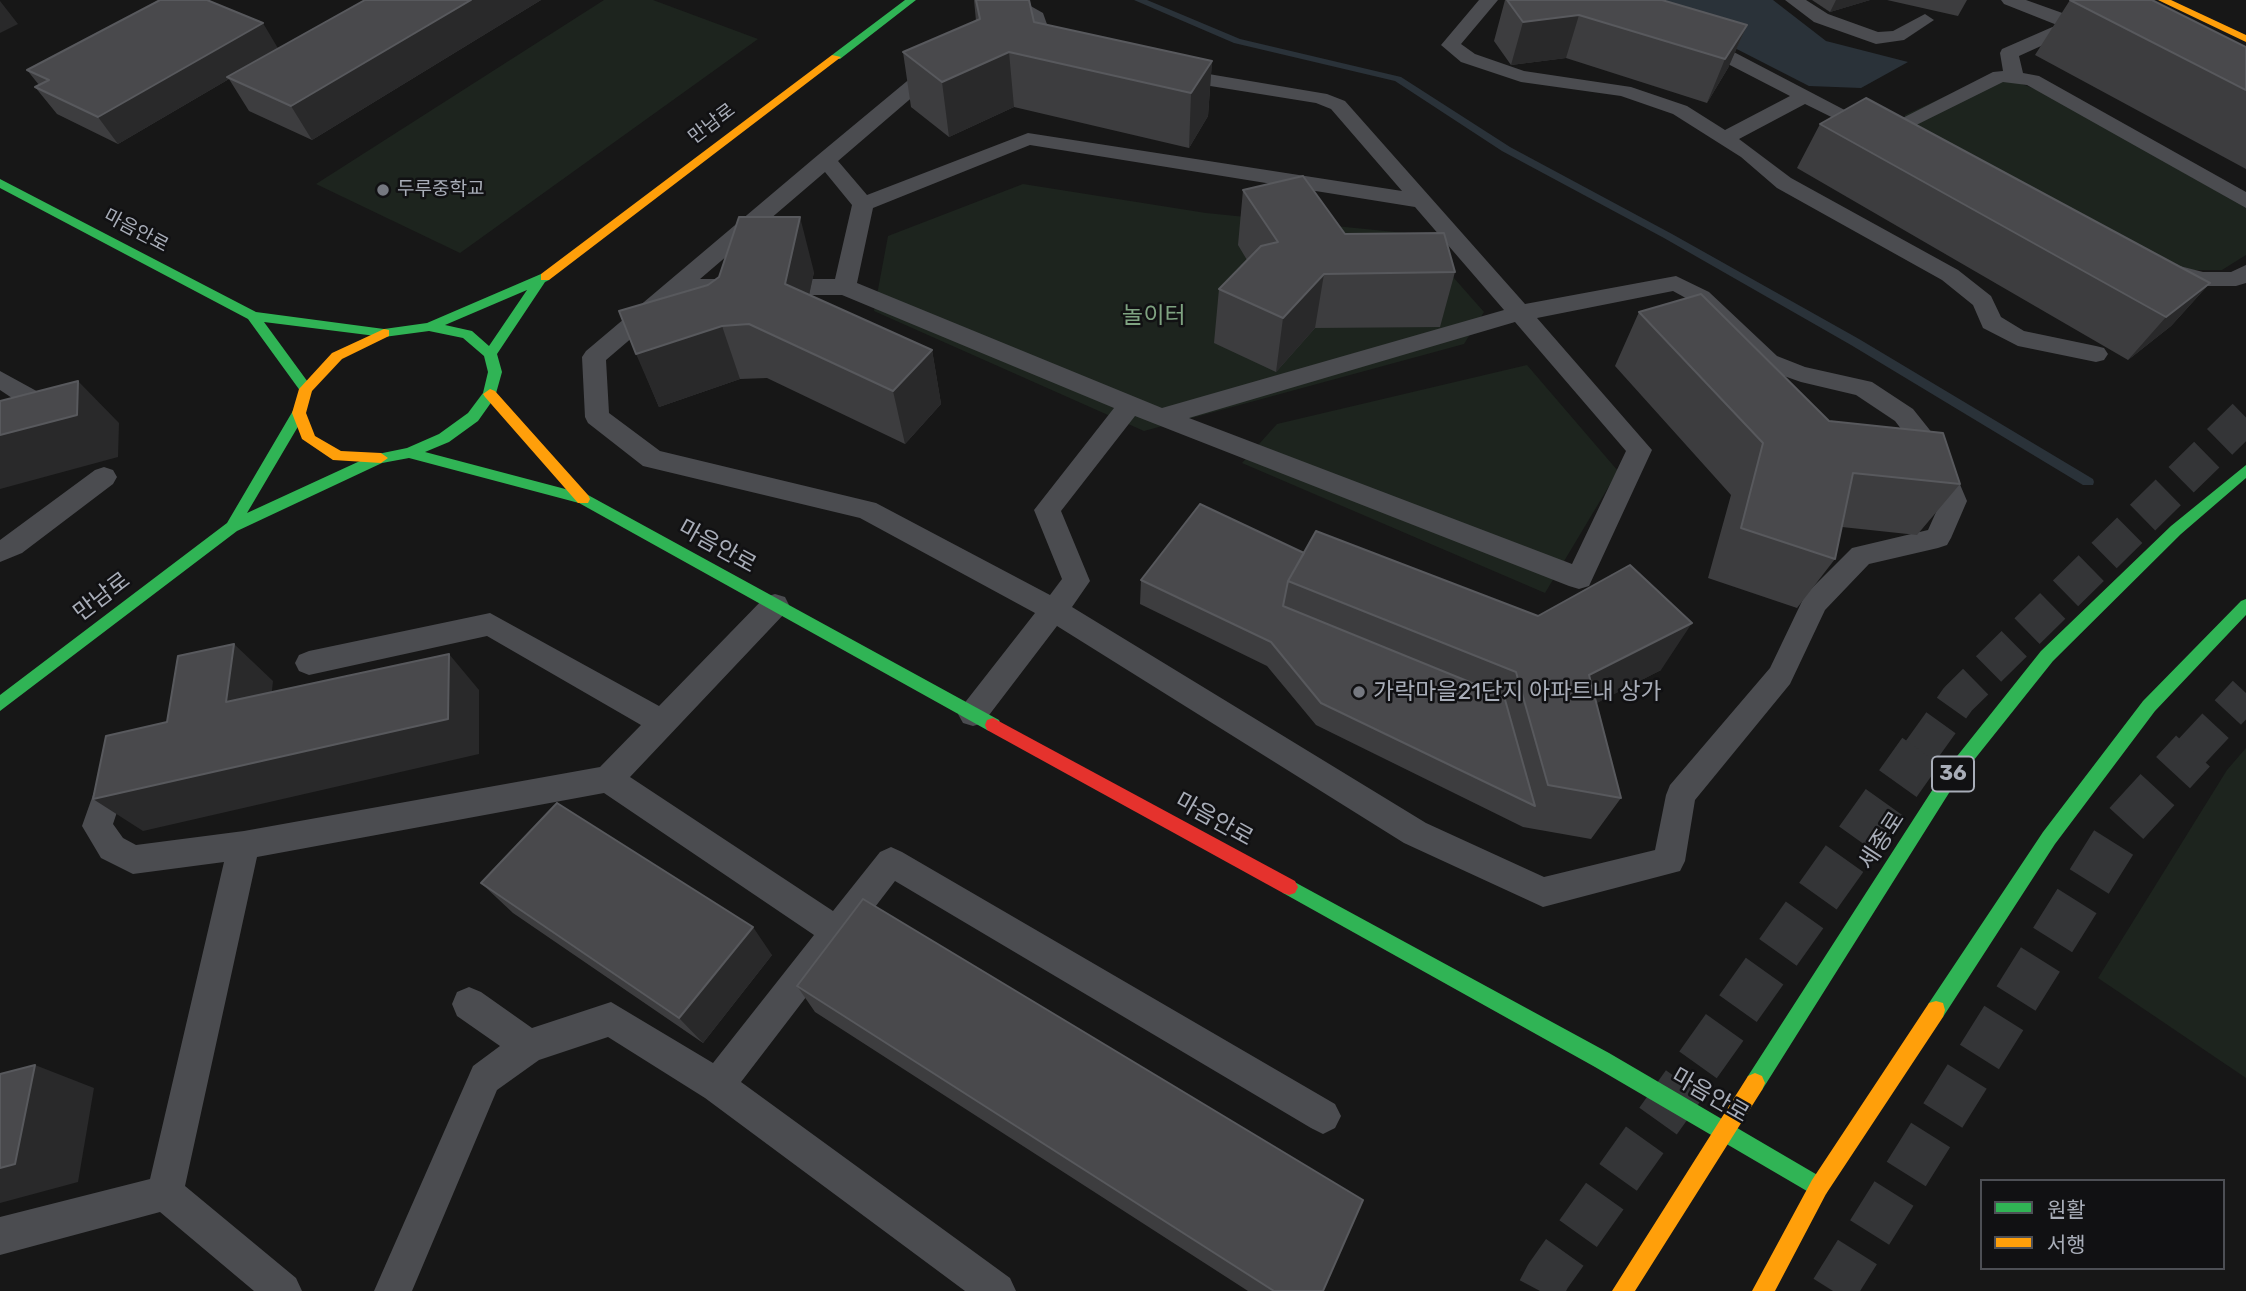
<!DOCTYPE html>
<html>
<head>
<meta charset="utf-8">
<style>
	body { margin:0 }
	#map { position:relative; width:2246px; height:1291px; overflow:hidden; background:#171717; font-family:Rubik,"Noto Sans KR",sans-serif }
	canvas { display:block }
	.legend { position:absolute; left:1980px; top:1179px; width:245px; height:91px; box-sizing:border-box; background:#111113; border:2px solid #4d4f55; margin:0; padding:9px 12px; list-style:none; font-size:21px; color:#a8adb8 }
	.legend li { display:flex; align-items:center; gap:14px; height:35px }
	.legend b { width:35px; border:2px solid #4d4f55 }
</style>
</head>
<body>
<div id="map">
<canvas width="2246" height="1291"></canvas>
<ul class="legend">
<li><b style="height:9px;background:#30b455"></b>원활</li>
<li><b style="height:9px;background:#ff9f0a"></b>서행</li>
</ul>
</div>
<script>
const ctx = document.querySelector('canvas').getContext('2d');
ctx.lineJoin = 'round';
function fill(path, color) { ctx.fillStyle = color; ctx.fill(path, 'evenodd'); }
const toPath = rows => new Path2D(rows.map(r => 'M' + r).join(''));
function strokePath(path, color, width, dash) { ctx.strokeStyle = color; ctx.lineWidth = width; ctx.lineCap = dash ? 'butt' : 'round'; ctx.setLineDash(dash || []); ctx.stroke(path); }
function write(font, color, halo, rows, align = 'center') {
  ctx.font = font + ' Rubik,"Noto Sans KR",sans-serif'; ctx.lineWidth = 5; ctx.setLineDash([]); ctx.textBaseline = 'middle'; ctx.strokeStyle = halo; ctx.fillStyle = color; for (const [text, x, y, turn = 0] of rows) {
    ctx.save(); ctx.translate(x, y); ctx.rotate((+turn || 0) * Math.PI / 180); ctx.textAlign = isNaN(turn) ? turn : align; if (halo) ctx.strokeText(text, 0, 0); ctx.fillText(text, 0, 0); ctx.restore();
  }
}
const green = toPath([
	[604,0,653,0,758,39,460,253,316,184],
	[2014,81,2043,92,2246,208,2246,255,2222,270,2187,270,1904,127,1905,115,1972,84],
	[1023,184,1206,213,1415,234,1484,312,1464,344,1144,431,874,311,888,236],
	[1527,365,1618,471,1545,593,1242,463,1277,424],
	[2246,748,2246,1078,2098,978,2227,770]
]);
const water = toPath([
	[1641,0,1773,0,1826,41,1908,62,1861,88,1809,86]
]);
const stream = toPath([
	[1134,0,1147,0,1240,39,1401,77,1510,147,1672,234,1859,339,2093,479,2094,482,2093,485,2083,485,1851,345,1664,238,1502,151,1395,81,1234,43,1134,0]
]);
const highwayTunnelFar1 = toPath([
	[1920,752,1958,699,2246,416],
	[2191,752,2246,693]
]);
const highwayTunnel = toPath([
	[1540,1291,1548,1276,1921,751],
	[1833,1291,2124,826,2193,751]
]);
const lane = toPath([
	[1005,0,1020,0,1043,13,1054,44,1067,52,1065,56,1058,58,1039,51,1029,20,1013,11,1006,17,994,17,991,13,1005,0],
	[1479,0,1498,0,1461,44,1475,54,1524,71,1631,87,1687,106,1725,130,1790,96,1693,46,1691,42,1693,38,1707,38,1881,129,1993,72,2003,71,2000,53,2002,49,2057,25,2004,4,2001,0,2026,0,2082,20,2103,33,2094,39,2074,31,2019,56,2023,73,2039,76,2246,192,2246,208,2027,85,2003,82,1882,142,1805,104,1739,139,1791,178,1958,270,1991,296,2001,317,2024,331,2096,346,2104,348,2108,354,2104,360,2096,362,2018,346,1983,328,1973,305,1942,280,1777,188,1741,157,1673,114,1621,96,1521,82,1461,62,1441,45,1479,0],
	[1785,0,1806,0,1828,14,1878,32,1893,31,1925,14,1934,20,1904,40,1876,44,1814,22,1785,0],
	[937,60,944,62,947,66,944,70,838,161,867,195,1028,133,1402,191,1331,109,1316,103,1173,80,1163,74,1173,68,1327,94,1345,101,1525,304,1676,276,1709,292,1777,356,1805,367,1872,382,1913,409,1945,449,1967,501,1951,538,1947,545,1938,548,1869,564,1825,610,1790,684,1695,800,1685,861,1680,871,1543,907,1404,843,1057,626,983,723,973,726,963,723,958,714,963,705,1035,613,860,518,643,466,588,423,585,417,582,357,586,351,818,155,930,62,937,60],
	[1030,145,1415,207,1504,310,1162,408,857,283,873,208,1030,145],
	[825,172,852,205,835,279,700,279,825,172],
	[1673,291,1693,302,1761,368,1801,382,1856,395,1895,421,1925,460,1941,501,1928,530,1852,548,1805,595,1770,668,1670,785,1666,795,1655,850,1544,877,1426,823,1072,607,1090,581,1061,511,1135,416,1569,586,1579,589,1589,586,1652,450,1537,318,1673,291],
	[682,295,842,295,1114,408,1034,510,1062,579,1050,595,876,503,660,451,609,413,606,360,682,295],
	[1515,322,1626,451,1572,564,1189,418,1515,322],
	[2168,263,2203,272,2231,272,2246,265,2246,283,2236,286,2203,286,2160,275,2157,270,2160,265,2168,263],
	[0,371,42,394,45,400,42,406,33,409,24,406,0,390,0,371],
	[104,467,113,470,117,477,113,484,22,553,0,562,0,540,95,470,104,467],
	[775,594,785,597,789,605,785,613,630,777,833,911,880,852,891,847,902,852,1335,1104,1341,1116,1335,1128,1323,1134,1311,1128,895,881,741,1082,1010,1278,1016,1291,965,1291,705,1098,608,1037,539,1060,497,1090,412,1291,374,1291,473,1066,500,1046,457,1016,452,1004,457,992,469,987,481,992,532,1028,611,1002,713,1063,814,935,604,793,257,857,185,1186,296,1278,302,1291,254,1291,160,1212,0,1255,0,1217,150,1179,224,862,133,874,101,858,82,826,105,761,116,757,127,761,131,770,113,824,123,838,136,845,244,831,600,767,641,725,487,636,309,675,299,671,295,663,299,655,309,651,490,613,659,706,765,597,775,594]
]);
const fast = toPath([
	[905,0,916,0,840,59,832,59,832,55,905,0],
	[0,179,256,312,384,329,427,323,541,274,549,274,549,280,545,282,497,354,502,372,495,397,478,421,449,442,425,452,588,495,999,720,1001,725,999,730,993,732,987,730,579,503,409,458,382,463,237,531,0,711,0,695,227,523,294,409,299,408,306,413,247,513,373,455,407,448,439,434,468,413,483,393,488,372,484,356,463,338,429,331,384,337,264,322,313,389,311,392,301,392,248,319,0,188,0,179],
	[527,290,489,346,472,331,445,325,527,290],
	[2246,465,2246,478,2181,534,2053,661,1954,785,1762,1090,1755,1093,1748,1090,1745,1083,1748,1076,1942,775,2041,651,2171,526,2246,465],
	[2246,599,2246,615,2155,711,2055,844,1943,1017,1936,1019,1929,1017,1927,1010,1929,1003,2043,832,2143,701,2241,601,2246,599],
	[1289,879,1609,1053,1826,1180,1829,1187,1826,1194,1819,1197,1812,1194,1595,1067,1283,893,1280,887,1283,881,1289,879]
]);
const slow = toPath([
	[2158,0,2171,0,2246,35,2246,42,2158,0],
	[832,55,841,57,549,280,541,280,541,274,832,55],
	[384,329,389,330,389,336,342,359,312,391,306,413,315,436,341,451,381,453,388,458,381,463,333,460,302,439,292,413,299,389,332,353,384,329],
	[490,389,495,391,588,495,590,499,588,503,578,503,485,397,483,394,490,389],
	[1936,1001,1943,1003,1945,1010,1943,1017,1826,1194,1775,1291,1752,1291,1812,1180,1929,1003,1936,1001],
	[1755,1073,1762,1076,1765,1083,1762,1090,1635,1291,1612,1291,1748,1076,1755,1073]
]);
const jam = toPath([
	[993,718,1295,881,1298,887,1295,893,1289,895,1283,893,987,730,985,725,987,720,993,718]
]);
const wall = toPath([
	[365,0,541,0,312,140,249,111,229,79,118,144,57,114,35,87,39,85,27,70,278,49],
	[974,0,1029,0,1034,22,1212,61,1208,116,1189,148,1014,107,949,137,911,107,903,52,976,21],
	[1505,0,1662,0,1747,25,1728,68,1707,103,1566,58,1511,65,1494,41],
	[1812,0,1870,0,1830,12],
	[1887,0,1967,0,1958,16],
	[2070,0,2246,47,2246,169,2035,55],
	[1820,124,2210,283,2171,326,2128,360,1797,168],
	[1243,190,1345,234,1455,272,1440,327,1315,328,1276,372,1214,343,1219,289,1247,260,1238,245],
	[814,272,809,295,932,350,941,404,905,444,767,378,740,379,659,407,619,311],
	[1639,312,1829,421,1960,484,1917,535,1842,527,1835,559,1797,608,1708,578,1731,495,1615,366],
	[1304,553,1661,670,1596,703,1621,798,1591,839,1523,827,1316,725,1267,666,1140,604,1141,580],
	[481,883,772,955,703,1043,513,913],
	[797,986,1323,1291,1248,1291,815,1012]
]);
const shadedWall = toPath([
	[471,0,541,0,312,140,291,106],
	[1836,0,1870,0,1830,12],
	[0,1,18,24,0,33],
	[1579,15,1566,58,1511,65,1523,22],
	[263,23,279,50,227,77,229,79,118,144,98,117],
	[1747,25,1728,68,1707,103,1725,59],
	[1009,52,1014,107,949,137,942,82],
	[1212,61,1208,116,1189,148,1191,93],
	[800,217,814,272,800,338,785,284],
	[1324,274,1315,328,1276,372,1283,318],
	[2210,283,2171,326,2128,360,2166,317],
	[722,326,740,379,659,407,636,354],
	[932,350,941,404,905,444,893,391],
	[78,381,119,423,118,457,0,489,0,435],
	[1692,623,1661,670,1562,721,1589,675],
	[234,644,273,681,267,738,226,702],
	[449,654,479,690,479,754,143,831,93,799],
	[753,927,772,955,703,1043,679,1018],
	[35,1065,94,1088,78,1182,0,1203,0,1168]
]);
const building = toPath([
	[160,0,207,0,263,23,98,117,35,87,49,80,27,70,160,0],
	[365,0,471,0,291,106,227,77,365,0],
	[976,0,1029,0,1034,22,1212,61,1191,93,1009,52,942,82,903,52,980,19,976,0],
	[1507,0,1662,0,1747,25,1725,59,1579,15,1523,22,1507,0],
	[2070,0,2152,0,2246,47,2246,90,2070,0],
	[1866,98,2210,283,2166,317,1820,124,1866,98],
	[1303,176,1345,234,1444,233,1455,272,1324,274,1283,318,1219,289,1261,246,1278,242,1243,190,1303,176],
	[739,217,800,217,785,284,932,350,893,391,749,324,722,326,636,354,619,311,708,285,719,277,739,217],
	[1701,294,1829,421,1943,433,1960,484,1853,473,1835,559,1741,528,1763,443,1639,312,1701,294],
	[78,381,77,415,0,435,0,401,78,381],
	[1200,504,1304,553,1288,581,1283,606,1504,696,1535,806,1321,703,1271,642,1141,580,1200,504],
	[1316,531,1538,616,1630,565,1692,623,1589,675,1621,798,1548,785,1516,672,1288,581,1316,531],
	[234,644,226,702,449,654,448,719,93,799,106,736,167,722,178,656,234,644],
	[557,803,753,927,679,1018,481,883,557,803],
	[863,899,1363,1200,1323,1291,1274,1291,797,986,863,899],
	[35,1065,15,1164,0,1168,0,1074,35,1065]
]);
const markers = [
	[383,190,7,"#757880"],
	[1359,692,7,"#757880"]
];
const farStreetnames = [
	["만남로",712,124,-37],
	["마음안로",136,231,28]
];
const farPoinames = [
	["두루중학교",397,190]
];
const shields = [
	[1953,774,42]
];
const shieldNames = [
	["36",1953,774]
];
const parkNames = [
	["놀이터",1154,316]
];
const streetNames = [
	["마음안로",717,547,29],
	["만남로",102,597,-37],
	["마음안로",1214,820,29],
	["세종로",1882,841,-57],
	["마음안로",1710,1096,30]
];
const poiNames = [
	["가락마을21단지 아파트내 상가",1373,692]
];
fill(green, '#1d241e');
fill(water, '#2a3239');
fill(stream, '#2a3239');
strokePath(highwayTunnelFar1, '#343537', 36, [36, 18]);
strokePath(highwayTunnel, '#343537', 46, [46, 23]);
fill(lane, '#4b4c50');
fill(fast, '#30b455');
fill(slow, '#ff9f0a');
fill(jam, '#e5322d');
fill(wall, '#3d3d3f');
fill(shadedWall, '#29292a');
fill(building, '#49494c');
strokePath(building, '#58595d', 2);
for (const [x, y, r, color] of markers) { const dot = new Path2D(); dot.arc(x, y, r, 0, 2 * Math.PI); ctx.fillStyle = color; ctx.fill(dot); strokePath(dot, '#111113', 2.5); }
write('19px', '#a8adb8', '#111113', farStreetnames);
write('19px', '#a8adb8', '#111113', farPoinames, 'left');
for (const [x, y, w] of shields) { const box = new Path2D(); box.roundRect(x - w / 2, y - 17.5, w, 35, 5); ctx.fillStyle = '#111113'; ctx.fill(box); strokePath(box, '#a8adb8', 2); }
write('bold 21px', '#a8adb8', null, shieldNames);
write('23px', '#7fa381', '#111113', parkNames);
write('23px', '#a8adb8', '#111113', streetNames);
write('23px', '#a8adb8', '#111113', poiNames, 'left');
</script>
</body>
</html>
